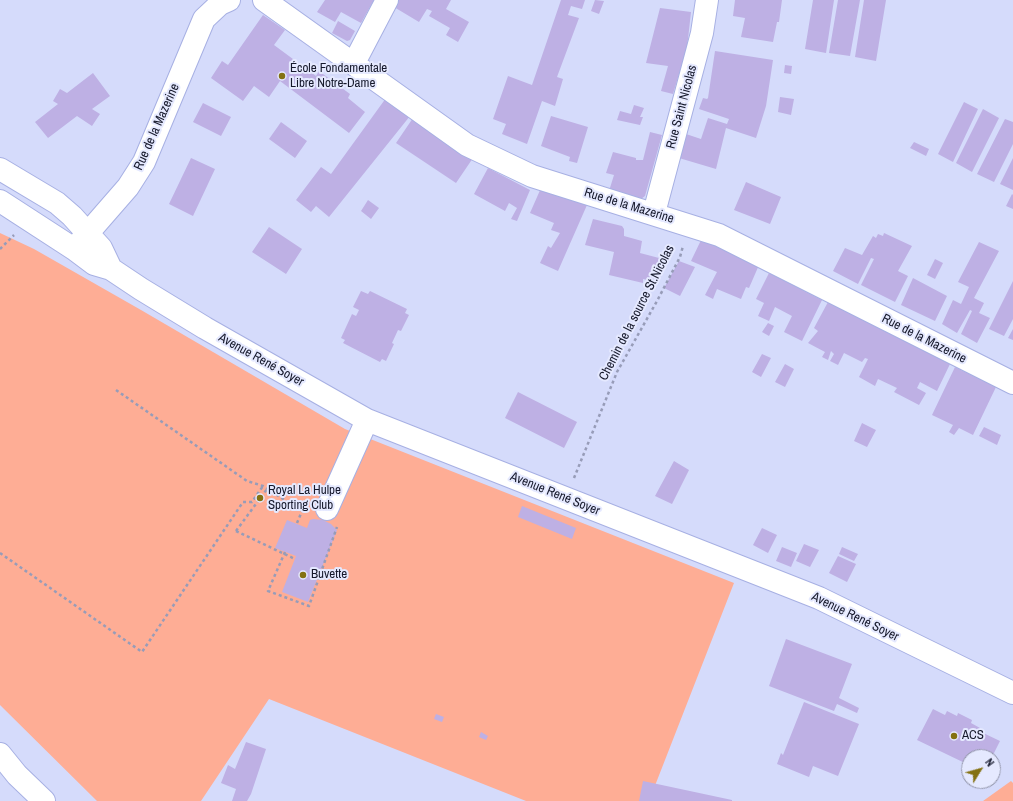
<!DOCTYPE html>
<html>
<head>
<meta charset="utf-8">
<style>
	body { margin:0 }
	#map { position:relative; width:1013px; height:801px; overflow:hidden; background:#d5dbfb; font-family:"Archivo Narrow",sans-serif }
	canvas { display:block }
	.north { position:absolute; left:961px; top:749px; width:40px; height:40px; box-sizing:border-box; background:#e5e9ff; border:1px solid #9295aa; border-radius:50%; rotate:53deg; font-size:11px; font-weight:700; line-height:16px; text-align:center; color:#15182b }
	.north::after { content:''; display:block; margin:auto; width:14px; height:18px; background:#847111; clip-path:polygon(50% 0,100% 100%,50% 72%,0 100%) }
</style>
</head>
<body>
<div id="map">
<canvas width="1013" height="801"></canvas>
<div class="north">N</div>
</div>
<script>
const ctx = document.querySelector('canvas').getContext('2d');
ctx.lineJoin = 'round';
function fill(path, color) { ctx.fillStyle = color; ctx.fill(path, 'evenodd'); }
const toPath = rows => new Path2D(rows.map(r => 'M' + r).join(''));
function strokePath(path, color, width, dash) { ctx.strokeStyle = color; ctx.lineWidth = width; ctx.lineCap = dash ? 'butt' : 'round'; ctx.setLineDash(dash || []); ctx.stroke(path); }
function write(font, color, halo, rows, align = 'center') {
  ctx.font = font + ' "Archivo Narrow",sans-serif'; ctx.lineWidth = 4; ctx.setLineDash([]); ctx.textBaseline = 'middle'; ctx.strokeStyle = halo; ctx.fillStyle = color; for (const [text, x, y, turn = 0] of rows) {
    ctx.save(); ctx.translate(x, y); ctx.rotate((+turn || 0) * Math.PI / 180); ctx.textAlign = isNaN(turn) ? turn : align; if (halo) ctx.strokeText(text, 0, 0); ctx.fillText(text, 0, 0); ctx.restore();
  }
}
const green = toPath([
	[0,233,34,249,141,310,345,429,734,583,649,801,526,801,269,699,201,801,97,801,0,705],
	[1011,781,1013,783,1013,801,983,801]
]);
const building = toPath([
	[325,0,374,0,361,23,341,12,335,22,317,12],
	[398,0,451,0,446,9,469,22,458,42,446,35,450,28,429,16,432,11,427,9,419,22,394,7],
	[561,0,585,0,582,9,571,6,568,15,579,18,557,77,563,79,555,106,542,101,527,144,502,134,506,124,493,119,508,76,532,85],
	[595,0,604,1,599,14,591,11],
	[735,0,782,0,779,22,777,22,773,42,741,37,745,18,733,16],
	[813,0,834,0,826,53,805,49],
	[838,0,860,0,850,56,829,53],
	[864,0,886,0,876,61,855,57],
	[660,8,691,12,687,48,673,94,661,91,668,66,646,63],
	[263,15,285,30,274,45,316,76,319,71,350,94,348,98,365,112,349,133,280,81,269,97,254,86,243,101,211,78,222,61,228,65],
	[338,21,355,31,350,40,347,41,332,33],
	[715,51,773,60,766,106,756,138,726,128,716,169,679,158,686,134,701,139,708,118,727,124,729,119,699,109,703,98,707,99,708,98],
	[785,65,792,66,791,74,784,73],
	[93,73,110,96,92,109,100,114,92,126,77,116,48,138,35,122,58,104,53,101,60,89,67,93],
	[780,97,794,99,791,115,778,112],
	[386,98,410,116,329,217,316,206,311,212,296,200,321,167,331,174],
	[964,102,978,109,953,162,938,154],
	[203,103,231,117,221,136,193,122],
	[634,105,644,108,640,117,643,117,640,125,617,120,620,111,631,114],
	[983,109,999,118,972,172,956,163],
	[551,116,588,127,577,163,569,161,570,157,541,146],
	[413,118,473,158,456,183,396,143],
	[1005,119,1013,122,1013,144,994,182,977,174],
	[281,122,307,141,295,158,269,139],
	[650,132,662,135,645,196,641,199,609,191,614,175,606,173,613,152,636,158,636,160,643,160],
	[914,142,929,149,926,156,910,148],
	[191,158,215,169,193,216,169,204],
	[1013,158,1013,190,1000,184],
	[488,168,530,190,517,221,511,219,517,208,509,203,505,211,474,194],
	[746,182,781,197,770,224,734,210],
	[541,188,587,205,558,271,540,263,548,246,551,248,560,233,551,230,554,223,530,213],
	[1012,194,1013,195,1013,209,1006,206],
	[368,200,379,208,371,219,361,211],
	[593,219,622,226,624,229,624,236,642,241,640,253,659,258,653,281,643,279,643,283,609,275,614,252,585,245],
	[269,227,302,249,286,274,252,252],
	[884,233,912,246,898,271,908,276,895,302,861,285,874,259,871,258,858,284,833,271,845,248,862,255,873,236,876,238,878,234,883,236],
	[702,238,759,265,749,288,746,287,741,299,717,289,713,299,705,295,717,272,691,261],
	[979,242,999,251,974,298,984,303,979,313,990,318,977,343,961,334,972,311,970,310,957,333,942,324,953,300,961,304,969,287,958,282],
	[935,259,943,263,935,279,927,275],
	[679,261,695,267,680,296,664,288],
	[769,273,822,300,802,341,784,332,792,316,775,307,769,321,758,316,764,303,756,299],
	[913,278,947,296,935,321,901,305],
	[1013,281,1013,319,1004,336,989,329],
	[361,291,368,294,370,291,407,309,405,313,409,315,401,331,398,330,392,343,394,344,386,361,382,359,380,362,343,343,345,340,341,338,352,314,356,316,359,310,353,307],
	[828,302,950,364,937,391,920,382,917,388,926,393,919,405,894,392,897,388,878,379,875,386,859,377,868,359,865,358,862,362,844,353,838,365,830,361,834,354,831,351,828,360,822,357,825,352,808,343,818,331,814,328],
	[768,323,774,326,769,336,762,332],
	[1013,329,1013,340,1008,338],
	[762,354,771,358,761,377,752,372],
	[785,364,794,369,785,387,775,382],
	[955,367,996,387,973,435,959,428,954,435,949,432,953,425,932,415],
	[518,392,577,422,564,448,505,418],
	[862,423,876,430,867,447,854,441],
	[984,427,1001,435,997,445,979,436],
	[674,461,689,470,672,504,655,496],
	[522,506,576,528,572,539,518,517],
	[313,519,323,520,331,524,337,530,308,602,282,592,296,556,275,548,287,520,307,528,310,520],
	[762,528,777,535,768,553,753,545],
	[804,544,819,550,810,567,796,561],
	[782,547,797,553,791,567,776,561],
	[842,547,858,554,854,561,839,554],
	[838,556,856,564,847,582,829,573],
	[786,639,852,664,839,698,859,708,857,713,837,704,834,711,769,686],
	[804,702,859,724,838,776,813,766,809,777,777,764,781,753,783,755],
	[933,709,945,715,947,711,957,716,958,713,972,720,971,723,980,728,979,731,1000,741,992,757,969,757,969,765,917,740],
	[436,714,444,717,442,722,434,719],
	[481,732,488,736,486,740,479,737],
	[246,742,266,749,251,794,247,801,232,801,236,789,221,783,228,765,235,769],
	[643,781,732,800,732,801,639,801]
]);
const path = toPath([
	[0,249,14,235],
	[116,390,247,481,263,486,302,511,307,511],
	[574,478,617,372,657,301,680,257,683,246],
	[297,523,302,511],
	[236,531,267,489],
	[285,552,268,591,309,606,337,527],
	[0,553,142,652,243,502,252,502,263,486]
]);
const minor = toPath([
	[264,0,467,145,532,176,719,235,1013,383],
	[354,63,387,0],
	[0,169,57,203,72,216,101,248,111,269],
	[0,201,74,249,94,264,111,269,141,289,205,328,367,420,819,598,1013,693],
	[654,213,702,33,707,0],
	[74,249,128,187,144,162,204,19,220,4,229,0],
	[327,509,367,420]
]);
const major = toPath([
	[0,754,17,775,44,801]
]);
const pathBridge = toPath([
	[236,531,295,559]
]);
const markers = [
	[282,76,4,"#847111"],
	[260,498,4,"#847111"],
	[303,575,4,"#847111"],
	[954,736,4,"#847111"]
];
const poiNames = [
	["École Fondamentale",290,69],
	["Libre Notre-Dame",290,84],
	["Royal La Hulpe",268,491],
	["Sporting Club",268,506],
	["Buvette",311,575],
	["ACS",962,736]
];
const streetNames = [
	["Rue Saint Nicolas",682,107,-75],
	["Rue de la Mazerine",157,127,-66],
	["Rue de la Mazerine",629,206,17],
	["Chemin de la source St.Nicolas",637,313,-63],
	["Rue de la Mazerine",924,339,27],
	["Avenue René Soyer",261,360,29],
	["Avenue René Soyer",555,494,22],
	["Avenue René Soyer",855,617,26]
];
fill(green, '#fead95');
fill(building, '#beb0e4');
strokePath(minor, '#a7b0e3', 24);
strokePath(major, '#a7b0e3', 24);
strokePath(path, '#979cb8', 2.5, [3, 3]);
strokePath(minor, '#fff', 22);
strokePath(major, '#fff', 22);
strokePath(pathBridge, '#979cb8', 2.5, [3, 3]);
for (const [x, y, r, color] of markers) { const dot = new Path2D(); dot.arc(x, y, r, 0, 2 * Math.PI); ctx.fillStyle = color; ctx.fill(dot); strokePath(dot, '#e5e9ff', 1.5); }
write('13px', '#15182b', '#e5e9ff', poiNames, 'left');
write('13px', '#15182b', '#e5e9ff', streetNames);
</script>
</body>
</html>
